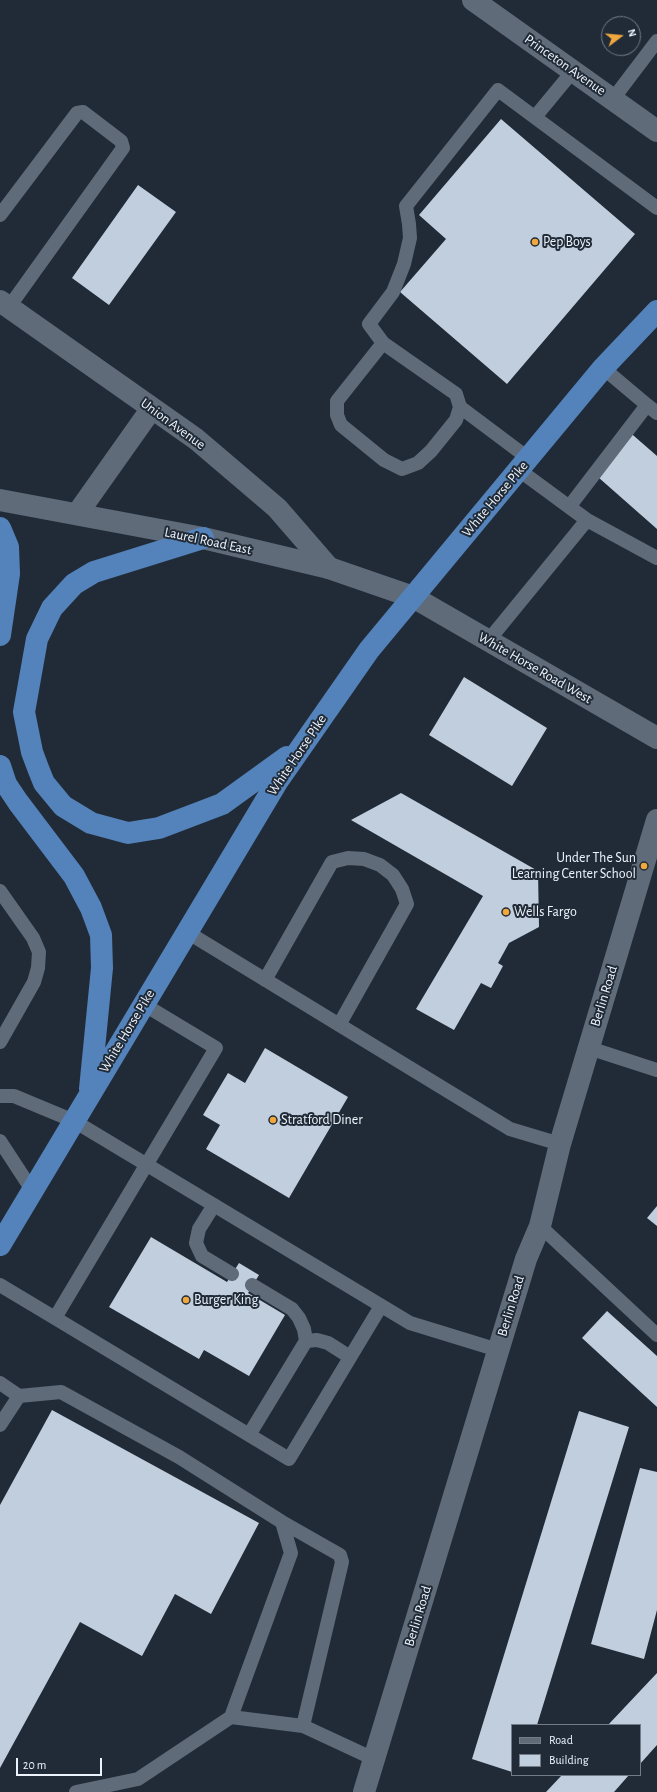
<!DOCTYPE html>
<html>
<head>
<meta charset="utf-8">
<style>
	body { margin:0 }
	#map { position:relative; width:657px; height:1792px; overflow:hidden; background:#212b37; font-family:"Alegreya Sans",sans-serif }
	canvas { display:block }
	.legend { position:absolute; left:511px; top:1724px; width:130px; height:52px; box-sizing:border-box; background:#212b37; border:1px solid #727b86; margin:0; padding:5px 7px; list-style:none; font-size:12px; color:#ecf3fc }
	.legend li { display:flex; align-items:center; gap:8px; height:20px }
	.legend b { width:20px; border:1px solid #727b86 }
	.north { position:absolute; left:601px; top:16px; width:40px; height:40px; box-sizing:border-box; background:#212b37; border:1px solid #727b86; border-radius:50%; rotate:74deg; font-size:11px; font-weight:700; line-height:16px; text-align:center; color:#ecf3fc }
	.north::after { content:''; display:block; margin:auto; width:14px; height:18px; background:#efa73e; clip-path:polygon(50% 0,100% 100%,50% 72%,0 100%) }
	.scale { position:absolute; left:16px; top:1758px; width:86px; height:18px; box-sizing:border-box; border:2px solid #ecf3fc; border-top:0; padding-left:5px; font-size:12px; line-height:14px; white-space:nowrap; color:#ecf3fc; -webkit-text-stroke:3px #212b37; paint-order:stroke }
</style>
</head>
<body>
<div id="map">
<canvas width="657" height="1792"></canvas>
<ul class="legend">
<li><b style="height:5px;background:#5f6b79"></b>Road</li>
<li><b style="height:11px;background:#c0cede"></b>Building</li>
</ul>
<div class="north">N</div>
<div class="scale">20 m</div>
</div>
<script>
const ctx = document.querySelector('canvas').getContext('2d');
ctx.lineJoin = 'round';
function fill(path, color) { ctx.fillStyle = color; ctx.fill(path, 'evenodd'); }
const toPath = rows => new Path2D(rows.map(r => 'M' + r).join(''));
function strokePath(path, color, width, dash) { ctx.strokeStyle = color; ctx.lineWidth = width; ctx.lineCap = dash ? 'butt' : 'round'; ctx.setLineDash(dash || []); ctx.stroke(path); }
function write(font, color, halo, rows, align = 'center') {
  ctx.font = font + ' "Alegreya Sans",sans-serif'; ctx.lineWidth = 4; ctx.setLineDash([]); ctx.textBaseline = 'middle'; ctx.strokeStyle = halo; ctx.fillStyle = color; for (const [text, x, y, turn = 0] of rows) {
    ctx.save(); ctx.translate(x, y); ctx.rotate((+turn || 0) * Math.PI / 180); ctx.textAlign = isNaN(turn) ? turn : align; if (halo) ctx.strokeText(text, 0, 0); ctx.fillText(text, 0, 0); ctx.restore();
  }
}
const building = toPath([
	[501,119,635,234,507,384,400,292,446,239,419,215],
	[138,185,176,212,109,305,72,278],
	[626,429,657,456,657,529,590,470],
	[464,677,547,728,512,786,429,735],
	[401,793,538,871,539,927,509,943,498,963,503,966,491,988,481,983,454,1030,416,1009,483,896,351,820],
	[265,1048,348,1097,289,1198,206,1149,220,1125,203,1115,228,1073,245,1083],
	[657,1206,657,1226,647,1218],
	[151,1237,227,1282,239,1263,259,1275,248,1293,285,1315,249,1376,204,1350,199,1359,109,1307],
	[607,1311,657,1356,657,1407,582,1338],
	[52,1410,259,1523,211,1614,175,1594,142,1656,80,1622,0,1768,0,1505],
	[579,1411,629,1427,537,1725,512,1725,512,1772,472,1759],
	[640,1468,657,1472,657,1610,644,1659,591,1644],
	[657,1673,657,1745,640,1764,640,1725,608,1725],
	[562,1775,629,1775,614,1792,546,1792]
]);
const service = toPath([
	[613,99,657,41],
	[535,117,573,71],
	[0,215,77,113,83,112,121,141,123,148,9,307],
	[383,343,337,401,337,415,341,425,384,460,402,469,418,463,431,451,456,420,460,407,456,394,383,343,369,324,393,292,404,264,410,238,409,224,406,206,498,90,657,208],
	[647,405,657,413],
	[460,407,528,458],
	[569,507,647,405,603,368],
	[587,520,657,558],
	[488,641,587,520,519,470],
	[0,891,33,938,39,952,38,968,34,982,0,1042],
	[187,932,510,1129,560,1144],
	[265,980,332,862,348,858,364,859,380,865,393,875,402,889,407,904,339,1025],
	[143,1004,216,1048,55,1318,289,1459,381,1306],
	[589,1048,657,1070],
	[0,1096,14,1096,74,1121,410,1323,498,1350],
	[0,1141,32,1190],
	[214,1205,199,1229,196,1243,202,1256,232,1274],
	[540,1226,657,1335],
	[0,1285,55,1318],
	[306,1341,317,1340,328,1343,350,1357],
	[0,1383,19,1396],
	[0,1425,19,1396,61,1392,179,1457,282,1522,291,1553,231,1717],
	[249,1435,306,1341,304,1329,299,1318,292,1309,252,1285],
	[282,1522,340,1555,342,1562,303,1726],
	[76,1792,138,1779,231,1717,303,1726,374,1759]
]);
const minor = toPath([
	[473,0,657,131],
	[0,301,196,439,277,508,329,568],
	[77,514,152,408]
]);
const tertiary = toPath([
	[364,1792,526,1259,540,1226,560,1144,657,820]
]);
const secondary = toPath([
	[0,500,203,538,329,568,413,597,657,738]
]);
const trunk = toPath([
	[0,528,8,547,9,574,0,635],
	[203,538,94,572,74,584,52,608,37,639,24,712,32,752,38,768,44,783,63,806,91,823,128,833,159,828,222,804,287,757],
	[0,766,6,784,18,802,74,876,91,908,101,935,102,968,90,1089],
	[0,1245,277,782,369,650,603,368,657,311]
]);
const markers = [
	[535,242,4,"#efa73e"],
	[644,866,4,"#efa73e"],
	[506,912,4,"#efa73e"],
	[273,1120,4,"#efa73e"],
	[186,1300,4,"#efa73e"]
];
const streetNames = [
	["Princeton Avenue",565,65,35],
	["Union Avenue",173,424,36],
	["White Horse Pike",495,499,-50],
	["Laurel Road East",208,541,12],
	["White Horse Road West",535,668,30],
	["White Horse Pike",297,755,-56],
	["Berlin Road",604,996,-73],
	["White Horse Pike",127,1031,-59],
	["Berlin Road",511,1306,-73],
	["Berlin Road",418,1616,-73]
];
const poiNames = [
	["Pep Boys",543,242],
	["Under The Sun",636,858,"right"],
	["Learning Center School",636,874,"right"],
	["Wells Fargo",514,912],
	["Stratford Diner",281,1120],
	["Burger King",194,1300]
];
fill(building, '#c0cede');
strokePath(service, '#5f6b79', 14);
strokePath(minor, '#5f6b79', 22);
strokePath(tertiary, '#5f6b79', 22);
strokePath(secondary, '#5f6b79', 22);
strokePath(trunk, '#5383ba', 22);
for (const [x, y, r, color] of markers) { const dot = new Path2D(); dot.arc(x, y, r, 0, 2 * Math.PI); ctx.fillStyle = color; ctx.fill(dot); strokePath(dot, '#212b37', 1.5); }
write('14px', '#ecf3fc', '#212b37', streetNames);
write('14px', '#ecf3fc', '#212b37', poiNames, 'left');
</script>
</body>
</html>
